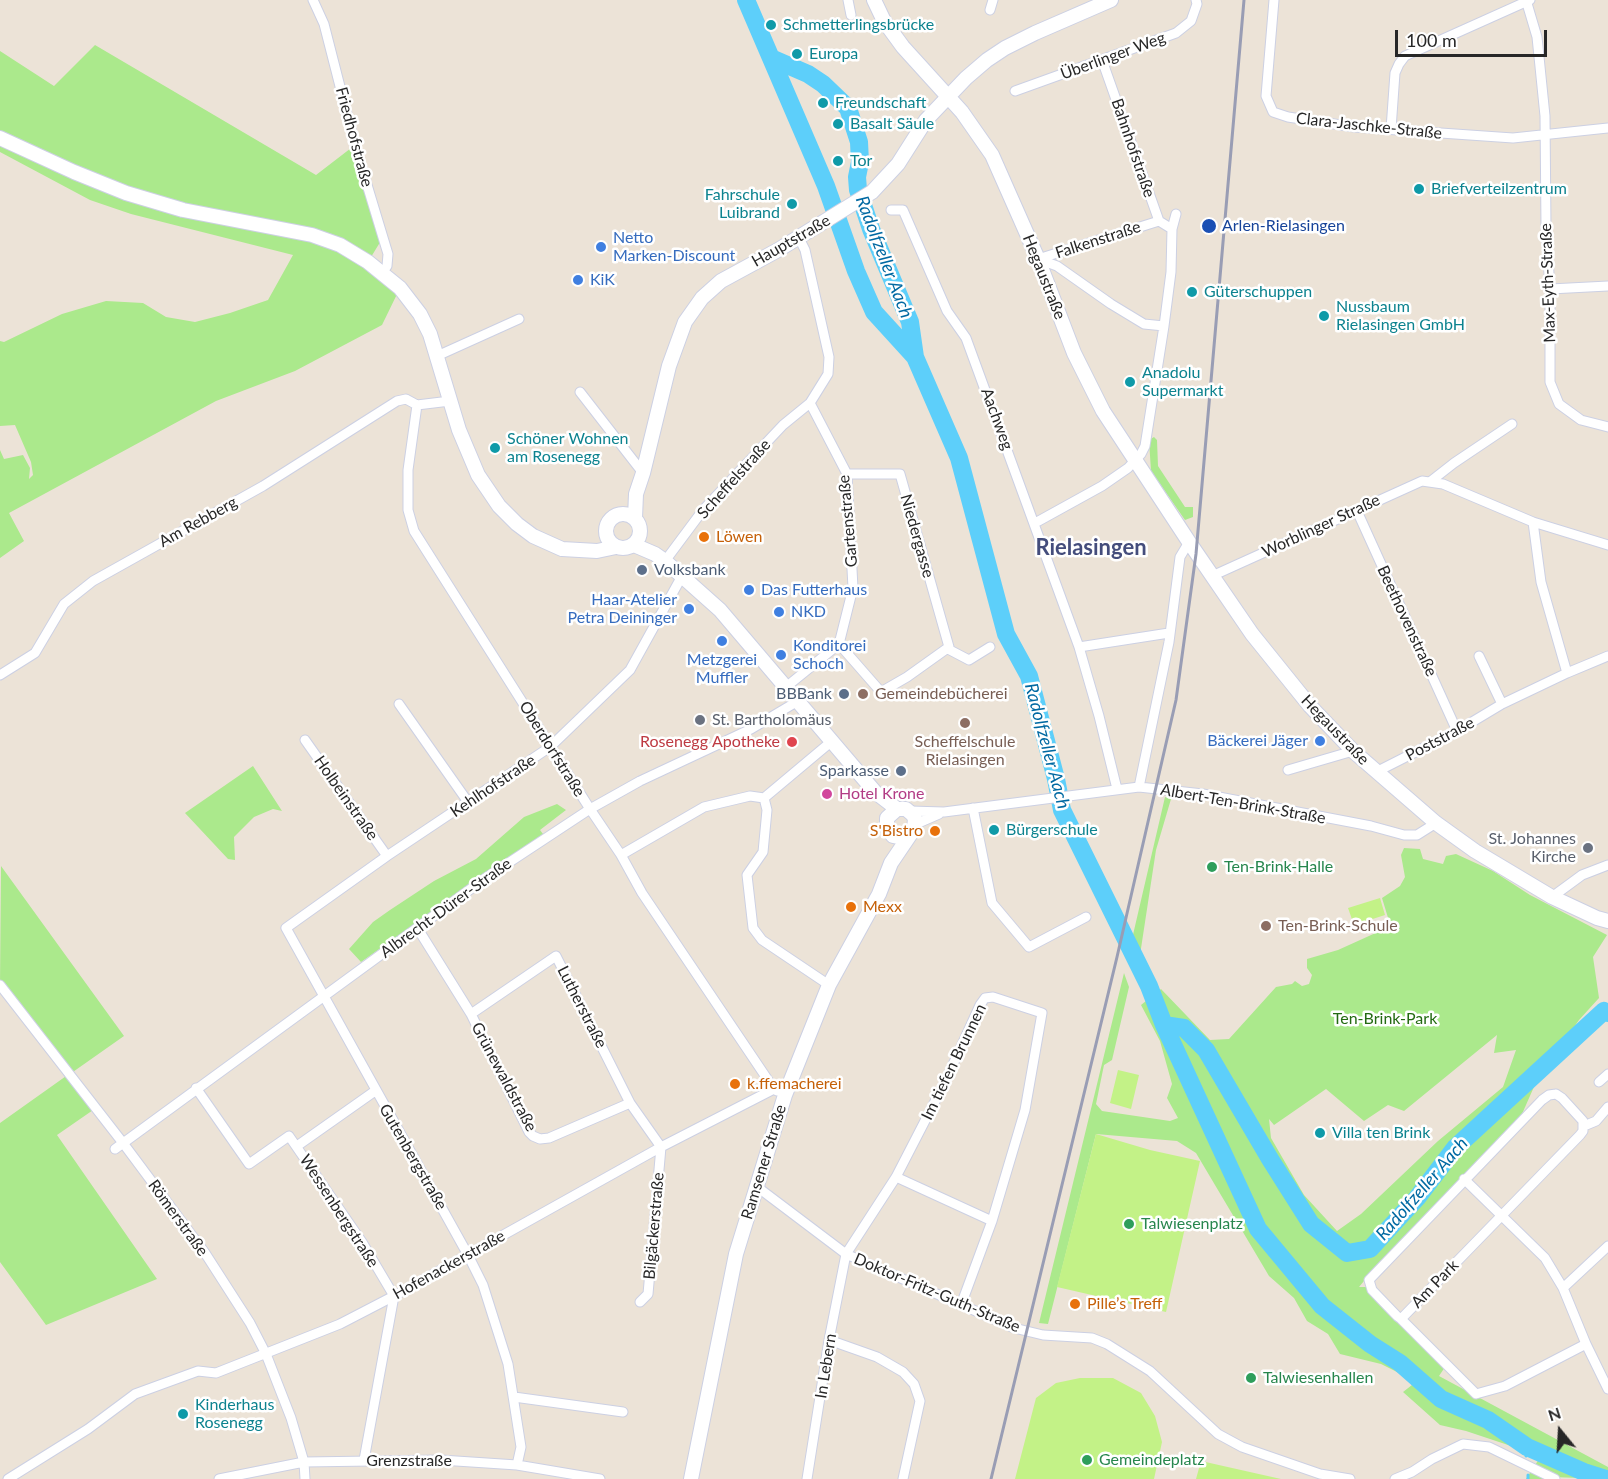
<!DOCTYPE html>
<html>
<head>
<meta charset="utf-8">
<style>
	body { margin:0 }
	#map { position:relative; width:1608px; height:1479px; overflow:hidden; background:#ece3d7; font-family:Lato,sans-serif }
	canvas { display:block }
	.north { position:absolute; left:1530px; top:1401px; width:60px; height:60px; -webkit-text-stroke:4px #fff; paint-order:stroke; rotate:342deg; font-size:16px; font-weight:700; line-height:24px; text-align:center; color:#272727 }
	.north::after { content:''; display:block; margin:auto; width:21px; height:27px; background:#272727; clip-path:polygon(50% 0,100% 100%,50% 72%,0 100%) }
	.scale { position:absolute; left:1395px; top:30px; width:152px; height:27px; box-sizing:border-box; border:3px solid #272727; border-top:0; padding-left:8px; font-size:18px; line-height:21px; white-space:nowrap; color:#272727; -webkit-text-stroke:4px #fff; paint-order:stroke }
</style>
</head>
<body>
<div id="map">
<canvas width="1608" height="1479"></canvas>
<div class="north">N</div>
<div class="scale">100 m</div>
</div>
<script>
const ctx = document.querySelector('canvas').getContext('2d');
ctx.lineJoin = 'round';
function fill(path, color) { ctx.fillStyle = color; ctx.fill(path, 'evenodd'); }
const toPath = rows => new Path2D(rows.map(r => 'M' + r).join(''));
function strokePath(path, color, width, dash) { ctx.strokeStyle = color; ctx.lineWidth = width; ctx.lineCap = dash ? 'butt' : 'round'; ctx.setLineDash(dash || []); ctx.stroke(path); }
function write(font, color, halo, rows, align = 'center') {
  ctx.font = font + ' Lato,sans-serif'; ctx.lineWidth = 5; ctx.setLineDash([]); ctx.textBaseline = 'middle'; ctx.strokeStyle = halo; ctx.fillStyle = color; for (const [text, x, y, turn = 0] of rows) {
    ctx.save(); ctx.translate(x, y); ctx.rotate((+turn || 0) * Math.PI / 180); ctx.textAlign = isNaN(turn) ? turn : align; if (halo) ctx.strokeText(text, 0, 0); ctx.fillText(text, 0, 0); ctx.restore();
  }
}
const green = toPath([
	[95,45,316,175,355,145,382,239,368,262,400,288,382,325,295,371,216,401,9,513,24,541,0,558,0,450,4,459,23,455,30,468,29,479,33,475,31,462,15,425,0,426,0,341,4,342,62,314,106,301,143,303,166,317,195,322,230,313,268,300,293,255,131,214,90,200,0,152,0,51,54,86],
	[1154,437,1157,440,1158,466,1185,507,1193,507,1193,517,1185,520,1151,471,1149,440],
	[253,766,282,811,273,809,254,817,234,837,235,860,228,859,185,813],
	[1165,797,1171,799,1156,850,1140,955,1132,939],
	[557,804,566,810,540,830,543,834,361,962,349,949,373,922,390,910,434,881,476,859,524,817],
	[1404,848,1420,849,1423,859,1443,864,1446,856,1456,854,1493,871,1530,895,1607,935,1593,957,1599,998,1579,1020,1537,1080,1522,1114,1378,1264,1359,1287,1367,1287,1445,1367,1439,1376,1608,1467,1608,1479,1552,1477,1549,1479,1526,1479,1539,1459,1517,1448,1466,1431,1440,1425,1403,1392,1412,1385,1401,1374,1381,1364,1340,1354,1328,1334,1307,1321,1294,1298,1269,1276,1196,1153,1177,1141,1096,1134,1048,1324,1039,1323,1124,973,1129,987,1112,1060,1104,1065,1096,1104,1102,1111,1170,1121,1178,1118,1167,1098,1172,1084,1160,1041,1141,1005,1161,989,1210,1040,1229,1039,1276,987,1292,984,1295,981,1302,986,1309,984,1312,975,1307,968,1307,959,1338,950,1380,931,1387,925,1389,921,1382,898,1400,886,1405,877,1401,855],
	[1497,1035,1494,1053,1516,1050,1503,1087,1438,1141,1361,1214,1337,1231,1304,1195,1271,1138,1269,1119,1274,1125,1326,1089,1364,1121,1388,1105,1404,1111],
	[1,866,124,1036,70,1074,96,1108,57,1135,157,1279,46,1325,0,1262,0,1123,69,1074,0,985]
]);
const pitch = toPath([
	[1380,898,1385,915,1354,925,1348,908],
	[1118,1070,1139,1075,1131,1109,1110,1103],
	[1096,1134,1150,1150,1200,1161,1166,1312,1057,1287],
	[1080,1378,1113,1378,1141,1393,1155,1416,1162,1442,1154,1479,1015,1479,1036,1398,1056,1383],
	[1201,1461,1281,1479,1196,1479]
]);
const stream = toPath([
	[1526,1456,1527,1447],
	[1528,1475,1528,1479]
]);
const river = toPath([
	[746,0,826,186,856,271,874,312,915,357,959,458,1006,634,1029,676,1056,779,1062,810,1149,986,1164,1025,1258,1229,1322,1306,1370,1344,1400,1363,1441,1399,1488,1420,1527,1447,1584,1472,1606,1479],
	[771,58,808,74,823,84,848,108,859,142,860,162,857,177,858,190,871,229,910,322,915,357],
	[1164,1025,1184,1028,1206,1050,1270,1159,1311,1224,1347,1253,1370,1249,1417,1198,1455,1148,1604,1011,1608,1013]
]);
const minor = toPath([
	[313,0,324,24,355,145,388,254,387,266,382,273],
	[848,0,851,15],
	[1274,0,1266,96,1273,112,1288,117,1354,127,1513,138,1608,128],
	[1526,0,1537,37,1545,116,1546,227,1550,289,1550,382,1559,404,1581,420,1608,427],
	[990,10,993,0],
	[1102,60,1159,221,1172,229],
	[1015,91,1176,33,1191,21,1197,4,1196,0],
	[1391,129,1395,73,1399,64,1405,56,1530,0],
	[891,210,903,210,947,311,966,338,1079,647,1099,716,1117,789],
	[1038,259,1057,266,1111,304,1144,324,1164,326],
	[1038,259,1159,221],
	[1550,289,1608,286],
	[437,356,519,319],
	[580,392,643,473],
	[417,405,408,470,408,510,414,531,590,809,621,855,642,893,774,1089,777,1091],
	[417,405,450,401],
	[1431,481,1454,463,1512,424],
	[1357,511,1457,731],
	[1533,522,1541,582,1567,673],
	[1035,523,1102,486,1128,468,1141,454,1145,446,1164,326,1171,272,1172,229,1176,214],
	[665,561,703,510,783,425,810,403,828,374,829,357,805,250,799,238],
	[1212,576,1422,481,1443,484,1533,522,1608,545],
	[839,644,881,692,907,677,949,647,900,474,847,474],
	[1079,647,1169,633],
	[948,649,969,660,990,647],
	[1479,656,1502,704],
	[0,675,35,653,64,604,93,581,263,486,397,401,406,399,417,405],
	[786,687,839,644,853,588,847,474,810,403],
	[399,704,468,802],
	[305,740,387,856],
	[1288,770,1353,751],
	[1376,772,1457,731,1502,704,1567,673,1608,656],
	[1139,787,1169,642,1180,557,1189,542],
	[764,798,767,810,763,852,747,875,753,928,762,940,829,985],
	[973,808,992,903,1029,947,1086,917],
	[910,811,944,812,1139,787,1203,794,1371,826,1404,835,1417,835,1436,823],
	[916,824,939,814],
	[621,855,704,807,750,796,764,798,832,741],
	[1552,897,1582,875,1608,865],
	[418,929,471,1014,529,1132,533,1136,540,1139,549,1138,630,1103],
	[0,985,123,1143,205,1253,250,1323,266,1354,291,1418,304,1462,305,1479],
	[471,1014,556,956,630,1103,661,1147,648,1294,640,1302],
	[1599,1082,1608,1074],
	[196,1088,249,1164,289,1136,362,1242,394,1296,364,1460],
	[1556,1094,1562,1098,1583,1121,1583,1131,1580,1135,1401,1319,1397,1316,1372,1290,1369,1280,1542,1100,1549,1095,1556,1094],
	[1584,1126,1596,1121,1608,1107],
	[297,1146,375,1091],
	[115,1149,487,877,590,809,640,781,751,729,798,701],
	[896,1177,992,1221],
	[1464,1179,1545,1258,1563,1288,1586,1344,1608,1389],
	[756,1186,846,1254,1014,1328,1043,1335,1092,1338,1107,1344,1150,1371,1218,1434,1242,1447,1320,1474,1350,1479],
	[1563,1288,1608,1246],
	[1401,1319,1476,1394,1505,1386,1586,1344],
	[829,1340,877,1357,903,1372,914,1384,920,1401,903,1479],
	[514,1397,623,1412],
	[517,1465,521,1447,508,1364,483,1285,468,1255,286,928,387,856,550,747,630,670,682,576],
	[8,1479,88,1429,135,1394,198,1371,216,1373,340,1324,394,1296,661,1147,774,1089],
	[219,1479,304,1462,441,1460,517,1465,600,1479],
	[807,1479,829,1340,846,1254,896,1177,945,1082,980,1005,985,998,993,997,1042,1013,1025,1110,992,1221,961,1305],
	[1395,1479,1412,1472,1432,1459,1463,1444,1489,1447,1555,1479]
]);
const secondary = toPath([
	[874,0,884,21,903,47,962,112,992,155,1038,259,1074,353,1103,411,1189,542,1252,634,1310,706,1353,751,1436,823,1475,851,1552,897,1597,918,1608,921],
	[0,138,74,172,126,193,183,210,312,235,340,245,368,262,400,288,420,314,430,334,459,430,478,475,499,506,517,524,533,536,562,549,597,551,616,547],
	'606 531a17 17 0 1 1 34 0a17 17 0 1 1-34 0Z',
	[635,518,636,494,643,473,669,366,685,322,702,298,721,281,778,250,872,192,898,164,926,120,966,78,987,60,1005,48,1035,33,1111,0],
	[634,545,655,554,665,561,720,610,875,792,897,809],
	[691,1479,736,1254,785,1095,829,985,879,894,891,863,914,829,915,819,913,815,906,809,897,809,887,818,887,828,893,836,903,838,908,836]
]);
const rail = toPath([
	[991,1479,1117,957,1176,700,1196,554,1244,0]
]);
const markers = [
	[771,25,6,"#0f9aa8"],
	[797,54,6,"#0f9aa8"],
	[823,103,6,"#0f9aa8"],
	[838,124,6,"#0f9aa8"],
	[838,161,6,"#0f9aa8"],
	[1419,189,6,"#0f9aa8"],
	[792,204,6,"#0f9aa8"],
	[1209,226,8,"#1a4fb4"],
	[601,247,6,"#3f7fe0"],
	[578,280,6,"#3f7fe0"],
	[1192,292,6,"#0f9aa8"],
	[1324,316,6,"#0f9aa8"],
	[1130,382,6,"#0f9aa8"],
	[495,448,6,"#0f9aa8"],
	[704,537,6,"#e8710a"],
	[642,570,6,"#5c6f8a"],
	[749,590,6,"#3f7fe0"],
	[689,609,6,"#3f7fe0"],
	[779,612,6,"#3f7fe0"],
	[722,641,6,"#3f7fe0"],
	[781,655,6,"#3f7fe0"],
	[844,694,6,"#5c6f8a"],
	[863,694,6,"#8d6e63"],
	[700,720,6,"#6b7280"],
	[965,723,6,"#8d6e63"],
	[1320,741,6,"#3f7fe0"],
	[792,742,6,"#e0444e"],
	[901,771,6,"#5c6f8a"],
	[827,794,6,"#d1479c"],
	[994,830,6,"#0f9aa8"],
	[935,831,6,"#e8710a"],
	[1588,848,6,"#6b7280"],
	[1212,867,6,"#2e9e5b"],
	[851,907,6,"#e8710a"],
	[1266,926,6,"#8d6e63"],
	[735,1084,6,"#e8710a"],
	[1320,1133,6,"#0f9aa8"],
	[1129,1224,6,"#2e9e5b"],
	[1075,1304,6,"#e8710a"],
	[1251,1378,6,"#2e9e5b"],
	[183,1414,6,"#0f9aa8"],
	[1087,1460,6,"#2e9e5b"]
];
const cultureNames = [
	["Schmetterlingsbrücke",783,25],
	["Europa",809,54],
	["Freundschaft",835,103],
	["Basalt Säule",850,124],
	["Tor",850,161],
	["Briefverteilzentrum",1431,189],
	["Fahrschule",780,195,"right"],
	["Luibrand",780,213,"right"],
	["Güterschuppen",1204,292],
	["Nussbaum",1336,307],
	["Rielasingen GmbH",1336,325],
	["Anadolu",1142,373],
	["Supermarkt",1142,391],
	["Schöner Wohnen",507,439],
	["am Rosenegg",507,457],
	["Bürgerschule",1006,830],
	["Villa ten Brink",1332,1133],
	["Kinderhaus",195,1405],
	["Rosenegg",195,1423]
];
const streetNames = [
	["Überlinger Weg",1113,56,-20],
	["Clara-Jaschke-Straße",1369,126,6],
	["Friedhofstraße",354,137,75],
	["Bahnhofstraße",1133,148,71],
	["Falkenstraße",1098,240,-18],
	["Hauptstraße",791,241,-30],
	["Hegaustraße",1044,277,68],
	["Max-Eyth-Straße",1548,283,-92],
	["Aachweg",997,419,70],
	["Scheffelstraße",734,479,-48],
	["Gartenstraße",848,521,-95],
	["Am Rebberg",198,522,-29],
	["Worblinger Straße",1321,526,-25],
	["Niedergasse",917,536,74],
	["Beethovenstraße",1407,621,65],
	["Hegaustraße",1335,730,46],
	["Poststraße",1440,739,-28],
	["Oberdorfstraße",552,749,58],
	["Kehlhofstraße",493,786,-34],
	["Holbeinstraße",346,798,55],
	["Albert-Ten-Brink-Straße",1243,804,10],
	["Albrecht-Dürer-Straße",446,908,-36],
	["Lutherstraße",582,1007,63],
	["Im tiefen Brunnen",954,1062,-64],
	["Grünewaldstraße",504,1077,62],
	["Gutenbergstraße",413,1157,60],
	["Ramsener Straße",764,1162,-73],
	["Wessenbergstraße",339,1211,57],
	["Römerstraße",178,1218,54],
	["Bilgäckerstraße",654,1226,-85],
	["Hofenackerstraße",449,1265,-29],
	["Am Park",1435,1284,-46],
	["Doktor-Fritz-Guth-Straße",937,1293,23],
	["In Lebern",826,1366,-81],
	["Grenzstraße",409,1461]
];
const transitNames = [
	["Arlen-Rielasingen",1222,226]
];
const shopNames = [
	["Netto",613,238],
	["Marken-Discount",613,256],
	["KiK",590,280],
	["Das Futterhaus",761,590],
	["Haar-Atelier",677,600,"right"],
	["Petra Deininger",677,618,"right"],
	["NKD",791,612],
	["Konditorei",793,646],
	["Schoch",793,664],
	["Metzgerei",722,660,"center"],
	["Muffler",722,678,"center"],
	["Bäckerei Jäger",1308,741,"right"]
];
const foodNames = [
	["Löwen",716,537],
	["S'Bistro",923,831,"right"],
	["Mexx",863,907],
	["k.ffemacherei",747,1084],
	["Pille’s Treff",1087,1304]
];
const serviceNames = [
	["Volksbank",654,570,"left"],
	["BBBank",832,694],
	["Sparkasse",889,771]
];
const educationNames = [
	["Gemeindebücherei",875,694],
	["Scheffelschule",965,742,"center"],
	["Rielasingen",965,760,"center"],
	["Ten-Brink-Schule",1278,926]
];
const worshipNames = [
	["St. Bartholomäus",712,720],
	["St. Johannes",1576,839,"right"],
	["Kirche",1576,857,"right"]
];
const healthNames = [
	["Rosenegg Apotheke",780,742]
];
const hotelNames = [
	["Hotel Krone",839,794]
];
const leisureNames = [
	["Ten-Brink-Halle",1224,867],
	["Talwiesenplatz",1141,1224],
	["Talwiesenhallen",1263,1378],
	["Gemeindeplatz",1099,1460]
];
const parkNames = [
	["Ten-Brink-Park",1385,1019]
];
const waterNames = [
	["Radolfzeller Aach",884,257,69],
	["Radolfzeller Aach",1047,746,75],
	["Radolfzeller Aach",1422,1189,-49]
];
const districtNames = [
	["Rielasingen",1091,548]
];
fill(green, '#abe98c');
fill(pitch, '#c3f287');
strokePath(stream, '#5dcffa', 3);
strokePath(river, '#5dcffa', 18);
strokePath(minor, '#ccd0e3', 11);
strokePath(secondary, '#ccd0e3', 16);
strokePath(minor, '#fff', 9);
strokePath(secondary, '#fff', 14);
strokePath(rail, '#999db4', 3);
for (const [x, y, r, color] of markers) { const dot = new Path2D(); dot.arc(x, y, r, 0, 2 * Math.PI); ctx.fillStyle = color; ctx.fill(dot); strokePath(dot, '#fff', 2); }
write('16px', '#0d838f', '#fff', cultureNames, 'left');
write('16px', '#272727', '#fff', streetNames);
write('16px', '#164399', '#fff', transitNames, 'left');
write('16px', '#366cbe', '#fff', shopNames, 'left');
write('16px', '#c56008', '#fff', foodNames, 'left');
write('16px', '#4e5e75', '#fff', serviceNames, 'right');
write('16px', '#785e54', '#fff', educationNames, 'left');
write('16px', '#5b616d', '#fff', worshipNames, 'left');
write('16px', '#be3a42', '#fff', healthNames, 'right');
write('16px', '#b23c85', '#fff', hotelNames, 'left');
write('16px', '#27864d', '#fff', leisureNames, 'left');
write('16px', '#236a12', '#fff', parkNames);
write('italic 18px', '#0069a2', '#fff', waterNames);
write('bold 22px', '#444d7c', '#fff', districtNames);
</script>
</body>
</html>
